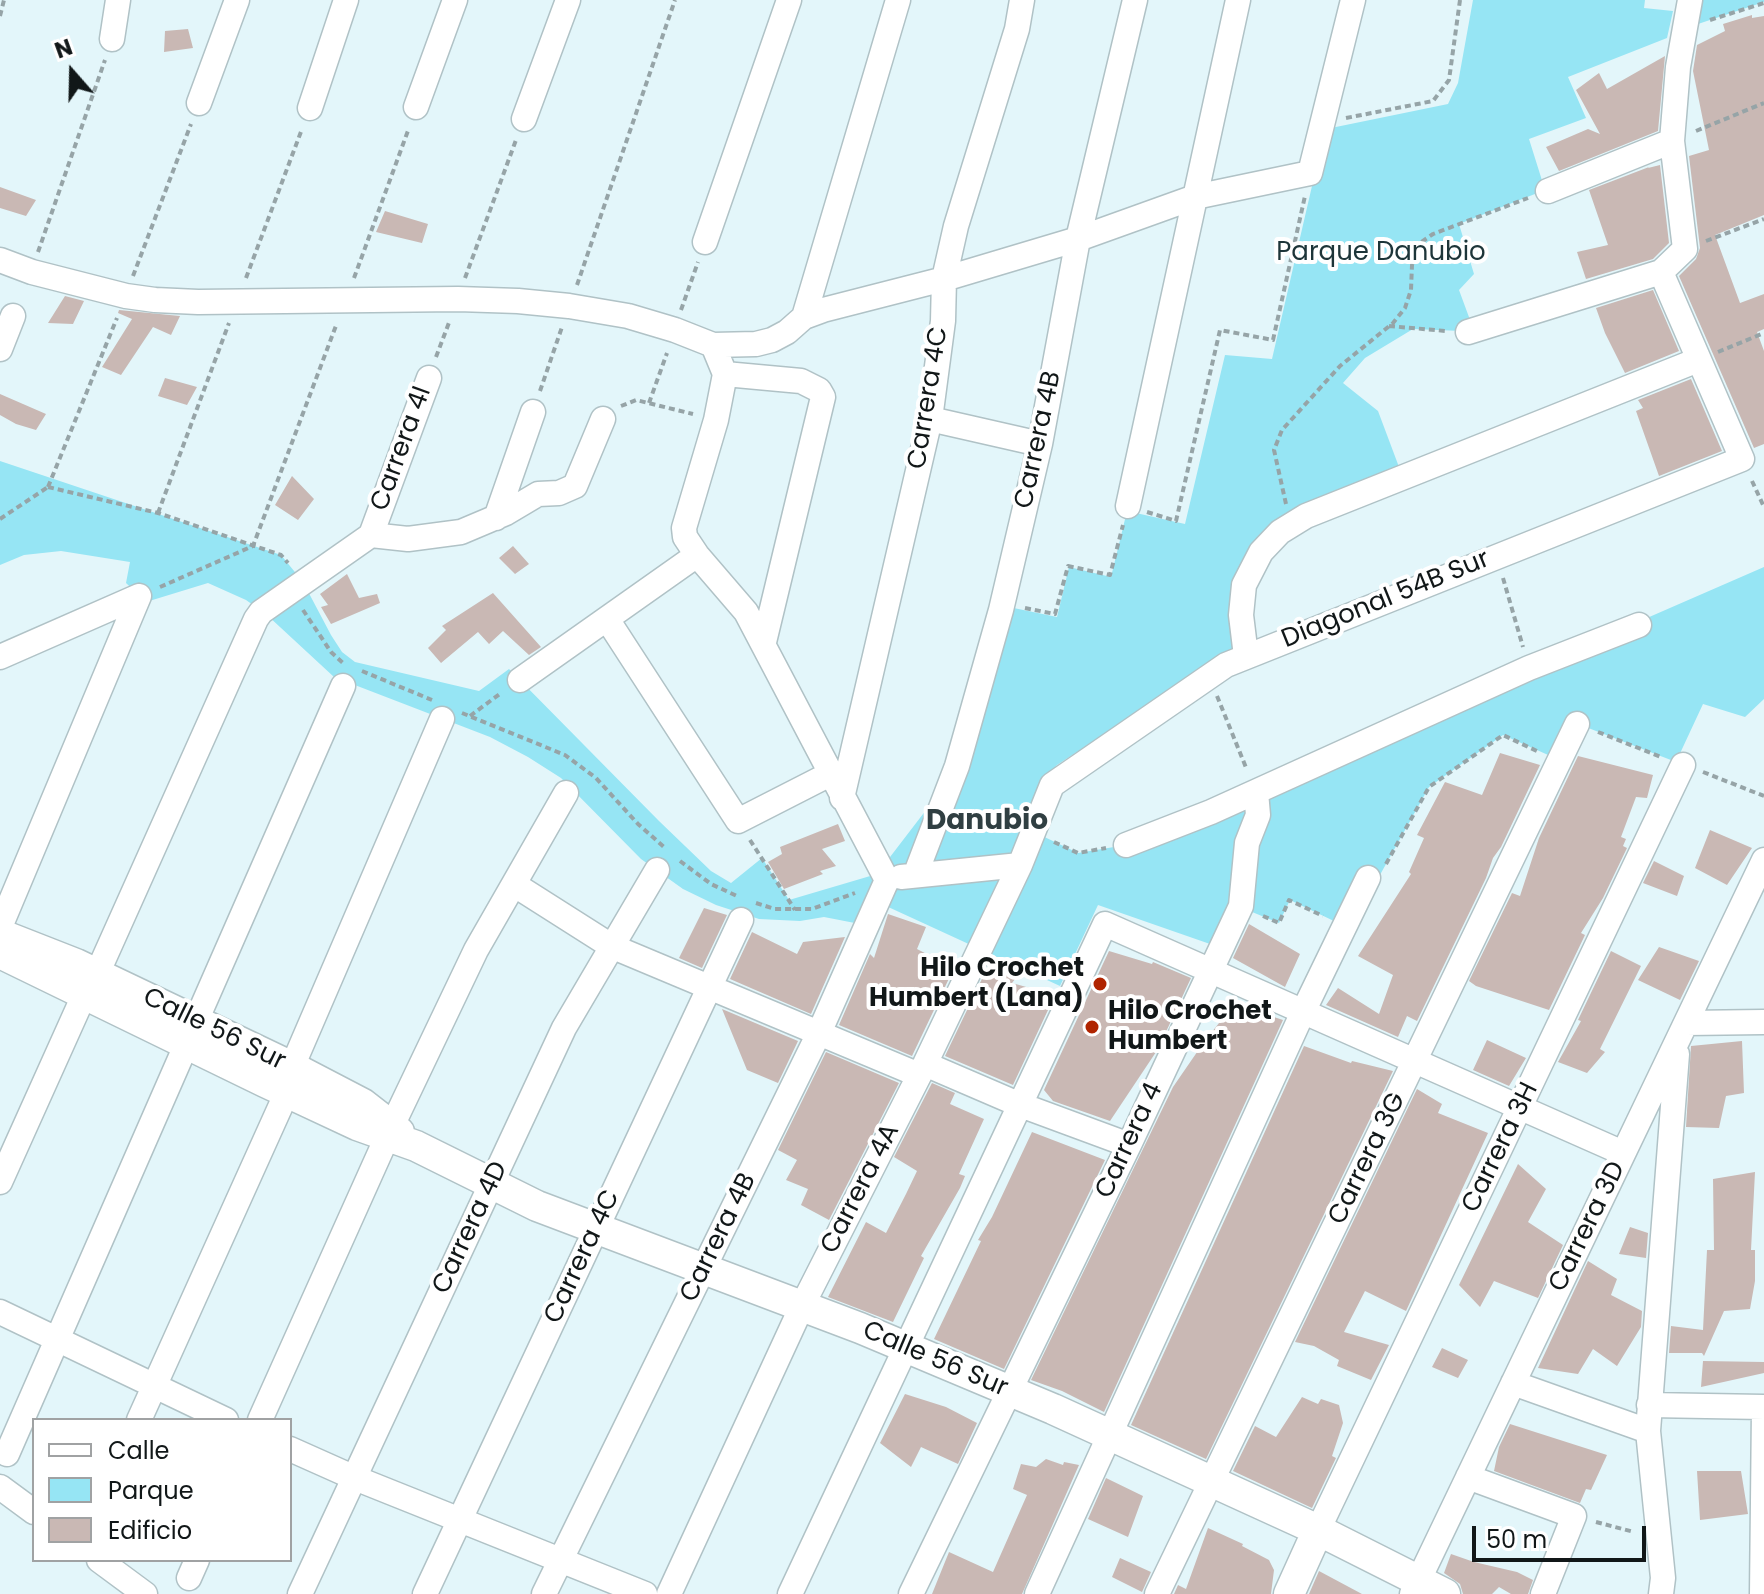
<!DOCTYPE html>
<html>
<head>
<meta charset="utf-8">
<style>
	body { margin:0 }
	#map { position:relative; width:1764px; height:1594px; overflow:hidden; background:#e3f6fa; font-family:Poppins,sans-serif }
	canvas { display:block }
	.legend { position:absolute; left:32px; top:1418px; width:260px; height:144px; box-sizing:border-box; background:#fff; border:2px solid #a0a2a3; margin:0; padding:10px 14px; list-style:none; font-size:24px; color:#111718 }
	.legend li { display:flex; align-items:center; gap:16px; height:40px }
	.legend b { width:40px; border:2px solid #a0a2a3 }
	.north { position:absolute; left:32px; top:32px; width:80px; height:80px; -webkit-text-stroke:6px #fff; paint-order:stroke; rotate:340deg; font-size:22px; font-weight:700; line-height:32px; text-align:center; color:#111718 }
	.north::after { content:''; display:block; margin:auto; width:28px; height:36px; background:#111718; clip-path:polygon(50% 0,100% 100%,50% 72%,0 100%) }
	.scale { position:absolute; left:1472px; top:1526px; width:174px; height:36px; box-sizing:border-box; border:4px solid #111718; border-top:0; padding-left:10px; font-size:24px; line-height:28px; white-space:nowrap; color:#111718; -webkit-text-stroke:6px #fff; paint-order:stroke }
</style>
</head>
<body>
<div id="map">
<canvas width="1764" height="1594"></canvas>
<ul class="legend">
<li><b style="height:10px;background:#fff"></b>Calle</li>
<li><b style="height:22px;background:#96e5f4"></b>Parque</li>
<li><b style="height:22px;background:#c9b8b4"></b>Edificio</li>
</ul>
<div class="north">N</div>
<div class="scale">50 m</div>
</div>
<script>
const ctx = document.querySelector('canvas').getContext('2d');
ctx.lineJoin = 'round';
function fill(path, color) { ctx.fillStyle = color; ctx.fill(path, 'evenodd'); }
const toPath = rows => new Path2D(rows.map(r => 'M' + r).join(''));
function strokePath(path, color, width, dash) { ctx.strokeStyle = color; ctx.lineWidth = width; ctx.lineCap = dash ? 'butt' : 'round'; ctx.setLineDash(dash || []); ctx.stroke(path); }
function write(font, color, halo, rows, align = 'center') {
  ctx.font = font + ' Poppins,sans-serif'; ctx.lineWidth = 8; ctx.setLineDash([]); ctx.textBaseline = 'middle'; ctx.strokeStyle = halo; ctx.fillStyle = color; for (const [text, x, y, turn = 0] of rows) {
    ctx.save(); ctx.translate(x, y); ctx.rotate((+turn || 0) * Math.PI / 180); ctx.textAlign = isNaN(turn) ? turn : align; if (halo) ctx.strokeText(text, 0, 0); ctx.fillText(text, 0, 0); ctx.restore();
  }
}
const green = toPath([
	[1473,0,1645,0,1644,8,1673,11,1667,38,1568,77,1586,118,1529,139,1545,190,1459,224,1474,274,1459,290,1473,328,1462,331,1413,329,1365,358,1343,383,1378,411,1399,467,1307,507,1233,586,1229,615,1234,649,1057,765,1042,782,1026,821,1034,832,1078,853,1126,845,1764,567,1764,699,1745,717,1703,704,1676,762,1578,724,1564,762,1503,735,1429,787,1376,882,1336,922,1290,900,1279,923,1230,903,1210,944,1098,905,1060,986,873,900,860,924,824,917,800,921,759,919,716,905,683,889,641,859,561,778,528,757,490,737,334,677,267,615,246,600,208,583,146,602,126,583,130,562,61,551,24,555,0,565,0,461,281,555,303,582,331,635,342,652,355,662,479,691,509,669,659,821,711,871,731,883,762,858,789,900,877,874,959,767,1004,606,1057,617,1069,567,1111,577,1127,511,1185,524,1225,355,1272,359,1315,173,1331,128,1448,104,1458,83],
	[1701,0,1764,0,1764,2,1695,25]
]);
const building = toPath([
	[1752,15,1752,18,1764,16,1764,215,1715,235,1740,303,1764,294,1764,329,1757,332,1764,351,1764,444,1754,448,1679,276,1696,259,1700,248,1689,156,1709,150,1693,71,1697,45,1725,31,1723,24],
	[188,29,193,48,164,52,165,31],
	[1665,56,1658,131,1559,171,1546,147,1588,129,1600,134,1576,90,1599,73,1607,89],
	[1660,165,1669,243,1653,259,1586,279,1577,252,1608,245,1589,190,1649,167,1648,168],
	[0,187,36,200,26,216,0,208],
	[385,211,428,224,422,243,376,232],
	[1653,290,1679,351,1625,373,1605,333,1596,308],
	[65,296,84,301,73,324,48,323],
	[119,310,180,316,171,335,153,327,121,375,102,367,132,319,118,313],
	[165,378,197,387,187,405,158,396],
	[1691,379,1722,451,1659,476,1636,411,1643,408,1638,400],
	[0,394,46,414,36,430,16,424,0,415],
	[292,476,314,499,298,520,275,505],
	[513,546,529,564,515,574,499,558],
	[347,574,359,598,377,594,380,603,331,624,321,607,328,605,320,594],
	[493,593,541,647,529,655,503,631,489,644,478,632,441,663,428,648,446,630,442,626],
	[1500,753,1540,765,1501,847,1493,858,1486,878,1417,1021,1407,1016,1398,1037,1326,1005,1338,988,1379,1014,1393,975,1358,956,1411,874,1409,872,1424,838,1417,835,1445,782,1482,795],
	[1578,756,1653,775,1647,798,1636,797,1621,837,1626,839,1623,846,1627,848,1603,898,1581,933,1585,935,1549,1010,1476,986,1469,981,1512,893,1520,896,1539,838],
	[838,824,845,841,822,849,836,866,820,871,823,874,784,889,768,862,782,854,780,847],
	[1710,830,1752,848,1727,885,1695,868],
	[1654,861,1684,876,1677,896,1643,883],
	[704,908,727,915,702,968,679,958],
	[888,914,926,927,917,949,954,968,912,1056,839,1025,870,954,874,958],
	[1249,924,1300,954,1285,987,1233,958],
	[752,932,797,954,803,942,845,937,811,1014,730,979],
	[1659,947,1699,961,1680,1000,1638,980],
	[1109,951,1152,964,1153,962,1191,978,1158,1049,1110,1121,1053,1101,1044,1090],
	[1611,951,1641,966,1600,1049,1605,1052,1587,1073,1558,1062,1581,1021,1578,1020],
	[991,960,1019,974,1012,983,1055,995,1013,1085,945,1056],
	[1234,1004,1283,1020,1104,1412,1062,1391,1031,1380,1173,1087,1204,1042],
	[722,1009,798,1041,778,1083,747,1070],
	[1487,1040,1526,1058,1509,1086,1473,1070],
	[1742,1041,1744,1093,1726,1096,1719,1128,1686,1127,1691,1046],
	[1304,1046,1351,1063,1352,1061,1393,1071,1206,1459,1131,1425],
	[826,1052,899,1083,829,1220,801,1205,808,1189,786,1180,797,1160,778,1150],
	[932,1083,955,1093,950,1104,984,1119,959,1174,965,1176,960,1188,921,1256,924,1258,893,1322,828,1297,866,1222,886,1233,906,1194,917,1171,894,1157],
	[1417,1089,1442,1104,1438,1113,1488,1133,1406,1311,1365,1291,1344,1332,1389,1345,1371,1380,1337,1366,1339,1360,1314,1346,1295,1342],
	[1032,1132,1105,1160,1004,1369,934,1339,981,1241,978,1240,992,1217],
	[1518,1164,1546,1189,1528,1222,1563,1245,1538,1298,1494,1281,1480,1307,1459,1285],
	[1755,1172,1751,1250,1755,1250,1755,1281,1750,1309,1724,1311,1704,1356,1702,1353,1669,1353,1671,1326,1703,1330,1707,1250,1714,1250,1713,1179],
	[1630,1227,1648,1233,1646,1258,1619,1254],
	[1588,1261,1617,1279,1611,1295,1642,1311,1641,1327,1617,1366,1593,1349,1578,1374,1538,1368],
	[1442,1348,1468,1360,1458,1378,1432,1367],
	[1703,1361,1764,1362,1764,1373,1701,1387],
	[905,1394,946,1407,977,1423,958,1464,921,1447,911,1467,880,1443],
	[1302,1397,1318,1404,1321,1399,1339,1405,1343,1423,1332,1456,1336,1458,1312,1508,1233,1471,1255,1426,1276,1437],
	[1510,1424,1607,1455,1591,1490,1586,1489,1580,1503,1494,1471,1499,1447],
	[1046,1459,1063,1465,1064,1462,1079,1465,1022,1594,932,1594,949,1552,993,1572,1027,1495,1013,1489,1021,1464,1036,1467],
	[1697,1471,1741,1471,1748,1514,1700,1520],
	[1106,1478,1143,1496,1128,1537,1088,1519],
	[1208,1528,1243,1544,1242,1546,1269,1560,1274,1570,1271,1594,1174,1594,1178,1585,1186,1589],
	[1451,1554,1474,1562,1517,1572,1533,1580,1528,1594,1511,1594,1499,1587,1492,1594,1463,1594,1460,1584,1444,1573],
	[1120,1558,1151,1572,1142,1592,1112,1577],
	[1319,1571,1362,1594,1309,1594]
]);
const path = toPath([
	[0,16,4,0],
	[1710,20,1764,3],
	[1346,118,1433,101,1449,80,1460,0],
	[1696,131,1764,103],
	[1706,241,1764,219],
	[38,252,105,60],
	[133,276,191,124],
	[246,278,302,129],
	[354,278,409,128],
	[465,278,516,140],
	[577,285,675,0],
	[681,310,698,262],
	[1389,326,1446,331],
	[1718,352,1764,333],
	[436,357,450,320],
	[540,391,562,327],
	[649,403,667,353],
	[621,406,636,400,693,414],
	[1752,481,1764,507],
	[48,487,117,318],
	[48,487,158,513,281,555,288,563],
	[1286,504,1274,450,1282,430,1340,366,1393,323,1405,308,1411,290,1412,265,1420,243,1433,234,1528,198],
	[1147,512,1176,521,1220,330,1273,340,1305,196],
	[158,513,229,323],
	[0,519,48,487],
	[1503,578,1523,647],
	[160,587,253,546,337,323],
	[1025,608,1055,614,1068,566,1110,575,1123,525],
	[303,610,331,652,343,663],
	[362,671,432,700],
	[1217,696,1247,770],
	[462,713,565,755,596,778,638,824,664,847],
	[470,716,501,693],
	[1598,732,1661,757],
	[1703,772,1764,796],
	[750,840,795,910],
	[1054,842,1078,853,1106,848],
	[680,861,711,884,737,896],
	[1386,864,1429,787,1503,735,1539,752],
	[756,903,775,909,812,909,855,893],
	[1263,916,1279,923,1289,900,1323,916],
	[1596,1522,1634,1532]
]);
const minor = toPath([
	[112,39,118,0],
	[199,103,237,0],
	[416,107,455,0],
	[310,108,346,0],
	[524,119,568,0],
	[1548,191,1672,141],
	[705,242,789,0],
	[0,260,32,272,126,296,155,300,198,302,458,299,518,301,569,306,628,316,675,330,713,345,756,344,772,340,787,332,804,317,823,310,944,279,1078,239,1195,197,1310,173,1353,0],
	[804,317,898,0],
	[1468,332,1661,272,1685,249,1672,141,1678,67,1690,0],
	[713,345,725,374,716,420,684,528,685,537,697,555,746,612,887,880],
	[0,349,13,316],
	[725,374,801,381,819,390,823,397,764,642],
	[930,419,1040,444],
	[1128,506,1238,0],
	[496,518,533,412],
	[371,535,408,539,461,532,506,513,538,494,559,493,575,486,603,419],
	[607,619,738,821,830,774],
	[1246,656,1241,615,1244,585,1261,552,1280,532,1306,516,1698,360],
	[0,657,139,596],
	[520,680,697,555],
	[842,798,930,419,943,321,944,279,956,226,1017,29,1022,0],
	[1126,845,1211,812,1529,668,1639,625],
	[916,873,957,766,1001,610,1040,444,1078,239,1135,0],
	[901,877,1020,865],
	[515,885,611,946,919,1075],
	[0,927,139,596],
	[97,974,256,619,261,612,371,535,429,378],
	[196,1021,343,686],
	[1686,1023,1764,1022],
	[925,1064,1018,1104,1129,1145],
	[292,1067,442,719],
	[0,1182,85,993],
	[0,1312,226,1420],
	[1513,1383,1648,1431],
	[1649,1405,1764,1407],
	[139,1420,287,1092],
	[260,1420,392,1126,476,950,566,793],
	[290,1449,355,1478,645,1594],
	[7,1454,187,1043],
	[1468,1477,1574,1516,1543,1594],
	[0,1487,34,1512],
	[1318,1530,1683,765],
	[99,1560,145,1594],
	[189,1578,197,1560],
	[300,1594,564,1028,657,870],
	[425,1594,741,920],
	[544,1594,819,1033,887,880],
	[669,1594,802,1306,925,1064,1020,865,1052,785,1226,665,1742,459,1661,272],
	[790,1594,1105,924,1623,1153],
	[911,1594,1129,1145,1241,906,1247,843,1258,815,1256,792],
	[1037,1594,1303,1012,1368,878],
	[1157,1594,1577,724],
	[1412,1594,1764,860],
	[1661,1594,1663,1578,1648,1431,1677,1054],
	[1762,1594,1764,1408]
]);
const tertiary = toPath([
	[2,935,76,964,292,1067,363,1104,399,1132],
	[0,953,265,1082,357,1125,416,1146,537,1206,860,1328,1053,1409,1318,1530,1445,1594],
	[1289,1594,1318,1530]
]);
const markers = [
	[1100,984,8,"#b02400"],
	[1092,1027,8,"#b02400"]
];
const parkNames = [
	["Parque Danubio",1381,253]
];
const streetNames = [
	["Carrera 4C",929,398,-81],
	["Carrera 4B",1039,440,-78],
	["Carrera 4I",402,449,-70],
	["Diagonal 54B Sur",1386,600,-22],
	["Calle 56 Sur",214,1030,26],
	["Carrera 4",1130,1141,-65],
	["Carrera 3H",1501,1148,-64],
	["Carrera 3G",1368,1159,-64],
	["Carrera 4A",861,1189,-63],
	["Carrera 3D",1588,1227,-64],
	["Carrera 4D",471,1228,-65],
	["Carrera 4B",719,1238,-64],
	["Carrera 4C",583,1257,-65],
	["Calle 56 Sur",935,1360,23]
];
const poiNames = [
	["Hilo Crochet",1084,969],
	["Humbert (Lana)",1084,999],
	["Hilo Crochet",1108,1012,"left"],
	["Humbert",1108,1042,"left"]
];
const neighbourhoodNames = [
	["Danubio",987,822]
];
fill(green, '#96e5f4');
fill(building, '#c9b8b4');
strokePath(minor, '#b0c2c6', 27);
strokePath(tertiary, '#b0c2c6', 33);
strokePath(path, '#96a4a7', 4, [6, 4]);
strokePath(minor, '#fff', 24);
strokePath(tertiary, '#fff', 30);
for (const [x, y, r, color] of markers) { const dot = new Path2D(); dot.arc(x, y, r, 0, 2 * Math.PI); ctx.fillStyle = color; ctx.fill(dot); strokePath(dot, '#fff', 3); }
write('26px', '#1d3539', '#fff', parkNames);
write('26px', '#111718', '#fff', streetNames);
write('bold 26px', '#111718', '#fff', poiNames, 'right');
write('bold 28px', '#303f42', '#fff', neighbourhoodNames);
</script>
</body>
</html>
